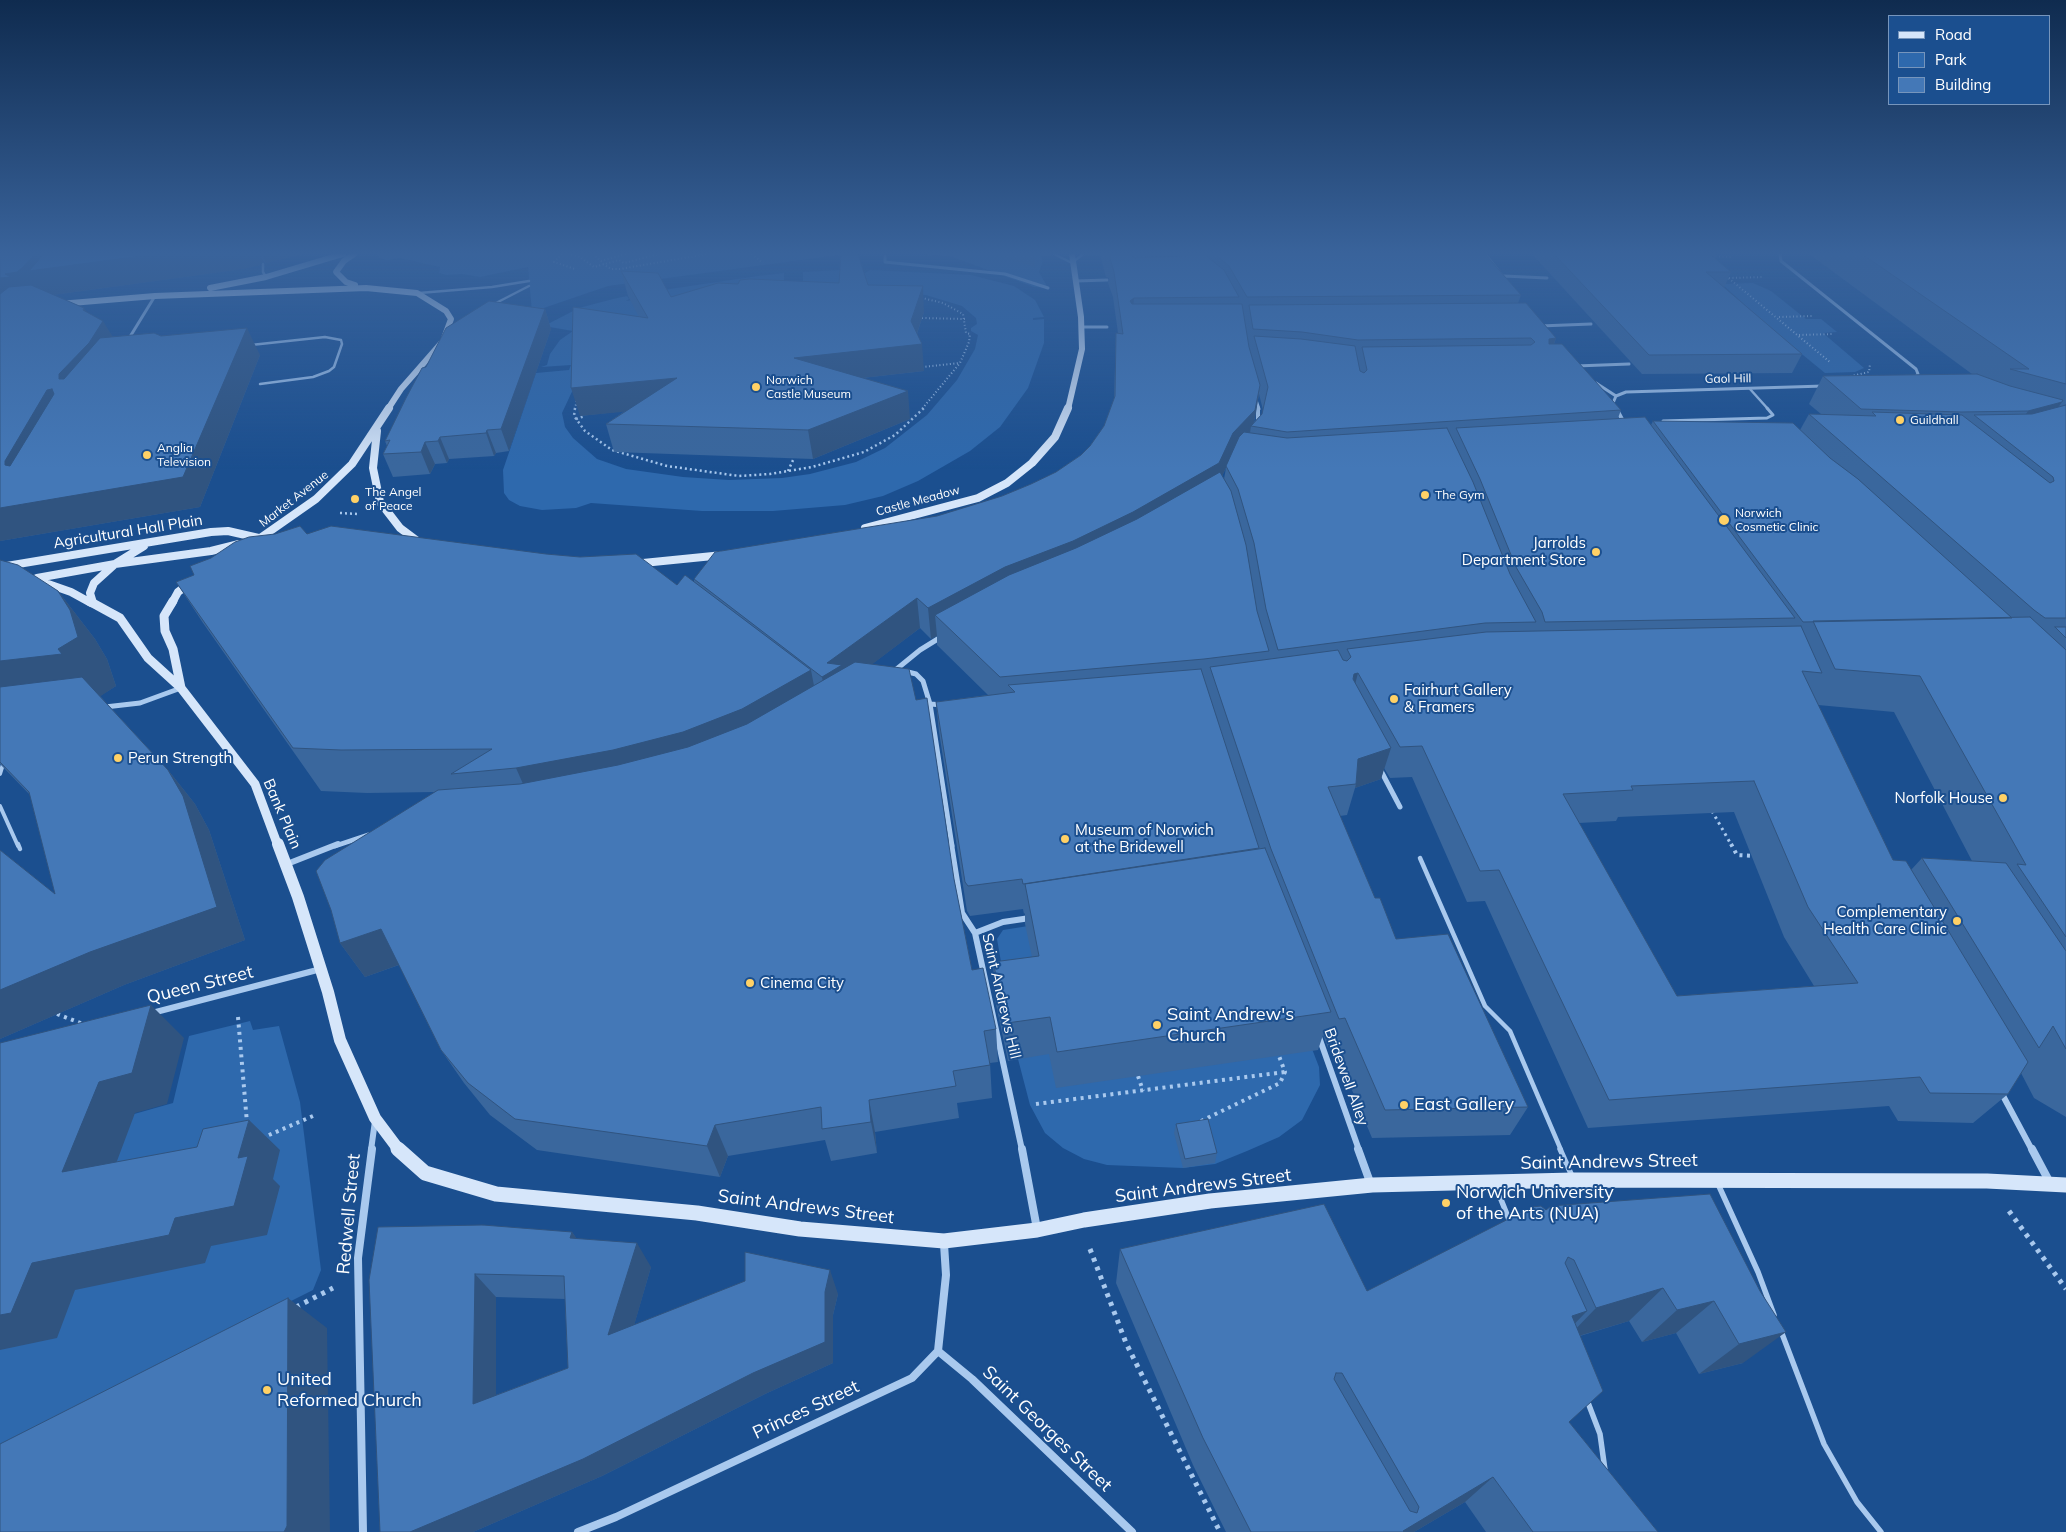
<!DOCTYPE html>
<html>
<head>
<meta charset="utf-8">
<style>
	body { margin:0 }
	#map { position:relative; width:2066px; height:1532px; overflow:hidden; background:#1b4f8f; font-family:Mulish,sans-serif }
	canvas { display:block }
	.legend { position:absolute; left:1888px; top:15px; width:162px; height:90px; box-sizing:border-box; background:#1b4f8f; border:1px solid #7695bc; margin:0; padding:6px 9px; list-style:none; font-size:15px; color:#fff }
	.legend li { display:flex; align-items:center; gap:10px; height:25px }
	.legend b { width:25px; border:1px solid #7695bc }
</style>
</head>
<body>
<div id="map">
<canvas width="2066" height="1532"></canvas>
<ul class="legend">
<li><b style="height:6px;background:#d6e6fa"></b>Road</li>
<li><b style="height:14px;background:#2e69ad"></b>Park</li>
<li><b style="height:14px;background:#4478b7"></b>Building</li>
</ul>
</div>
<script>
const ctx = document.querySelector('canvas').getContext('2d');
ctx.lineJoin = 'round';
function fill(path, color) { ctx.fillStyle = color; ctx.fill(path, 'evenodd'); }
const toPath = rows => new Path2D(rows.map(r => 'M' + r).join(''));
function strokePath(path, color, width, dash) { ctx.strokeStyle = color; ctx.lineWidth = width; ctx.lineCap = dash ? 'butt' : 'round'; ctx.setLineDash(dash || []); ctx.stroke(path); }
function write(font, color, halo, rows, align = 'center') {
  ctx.font = font + ' Mulish,sans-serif'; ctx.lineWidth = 4; ctx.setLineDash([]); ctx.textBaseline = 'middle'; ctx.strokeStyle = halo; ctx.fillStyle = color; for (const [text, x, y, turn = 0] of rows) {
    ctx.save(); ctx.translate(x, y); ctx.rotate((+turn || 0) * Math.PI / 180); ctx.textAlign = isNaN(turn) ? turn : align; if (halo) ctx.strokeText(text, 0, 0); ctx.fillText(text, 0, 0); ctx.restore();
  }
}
const green = toPath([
	[378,254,846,254,608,286,532,312,528,267,480,277,462,274,447,275,439,273,440,267,400,258,387,260,379,258],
	[911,254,1040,254,1043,261,1039,272,1048,288,1034,287,950,256],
	[841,270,860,276,870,270,971,275,1014,286,1035,300,1044,317,1033,318,1033,320,1044,319,1044,343,1028,388,1000,427,970,451,918,481,883,496,845,505,773,511,702,511,591,503,576,508,542,510,520,506,509,500,504,493,503,470,536,373,569,370,571,365,541,367,547,365,550,354,560,340,573,331,544,326,579,308,613,299,627,296,629,299,626,301,665,295,663,290,758,276,784,273,784,291,590,353,562,413,565,427,573,438,597,459,626,469,683,477,729,480,782,478,810,474,856,462,885,448,927,415,957,380,975,349,978,335,971,331,971,328,977,324,976,318,962,306,926,295,803,290,803,272],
	[1753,283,1771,291,1806,319,1821,319,1837,332,1823,333,1864,368,1855,372,1825,373,1770,328,1722,284],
	[1123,911,1267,932,1319,1067,1320,1085,1302,1120,1279,1137,1247,1151,1215,1164,1183,1168,1107,1165,1084,1159,1063,1148,1045,1133,1030,1105,1018,1059,997,939,1003,930],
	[250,1021,253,1030,279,1026,300,1102,321,1270,313,1290,0,1447,0,1152,173,1103,189,1036]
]);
const pathFar4 = toPath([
	[562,254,554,262,575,269],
	[568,254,580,257,594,267,619,260,624,263,659,254],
	[593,254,601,261,626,254],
	[752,254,763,263],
	[1712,256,1731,257],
	[603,264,611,269,620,269,707,254],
	[1726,276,1831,363],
	[1729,278,1763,277],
	[1779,317,1812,316],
	[922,318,965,319],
	[1799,335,1833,334],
	[922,367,960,363],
	[1847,377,1869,372,1870,364],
	[575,409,577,399,598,356,607,343,625,333,730,304,768,298,852,295,914,296,943,303,963,314,966,333,970,334,969,342,960,363,922,409]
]);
const pathFar3 = toPath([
	[575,408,574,416,585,431,612,450,667,466,739,476,770,474,812,467,864,452,895,435,924,408],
	[576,419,585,416],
	[788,471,794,458],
	[340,513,358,514]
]);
const pathFar2 = toPath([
	[1712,811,1732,846]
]);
const pathFar1 = toPath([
	[1731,844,1737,855,1755,856],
	[57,1014,83,1024],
	[238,1017,247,1123],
	[1138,1076,1143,1091],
	[1036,1104,1285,1072],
	[1201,1121,1280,1083,1285,1072,1279,1056],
	[262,1138,313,1116]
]);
const path = toPath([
	[2009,1211,2066,1289],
	[1090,1249,1126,1343,1220,1532],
	[296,1307,333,1288]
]);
const laneFar4 = toPath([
	[1054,254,1072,263,1083,254],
	[263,264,263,272,266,277],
	[419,293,492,287,529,281],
	[496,303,529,286],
	[251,345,325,337,341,340,342,344,334,367,329,371,313,377,260,384],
	[1750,389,1768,409]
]);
const laneFar3 = toPath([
	[1663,421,1767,418,1773,415,1767,408]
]);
const laneFar2 = toPath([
	[0,774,4,761],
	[0,806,18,846]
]);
const laneFar1 = toPath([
	[18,844,20,849],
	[1420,858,1485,1006,1510,1031,1561,1150]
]);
const lane = toPath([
	[1560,1149,1572,1176],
	[1718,1184,1758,1272,1774,1315],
	[1496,1187,1510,1222],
	[1781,1331,1824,1444,1857,1502,1881,1532],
	[1587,1400,1600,1434,1605,1470]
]);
const streetFar4 = toPath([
	[1485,254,1508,283],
	[1780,254,1781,261,1916,369,1918,374,1914,379],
	[885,256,885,262,1005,274,1048,288],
	[1504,276,1547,278],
	[1076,281,1107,280],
	[1540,326,1591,324],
	[1081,327,1107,327],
	[128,340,155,296],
	[1576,366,1629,364],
	[1596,383,1616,396],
	[1256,400,1259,409],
	[1616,409,1613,403,1616,396,1626,392,1824,386]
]);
const streetFar3 = toPath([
	[1616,408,1624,423],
	[1258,423,1258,408]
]);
const streetFar2 = toPath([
	[904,671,916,674,923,681,930,704,952,846],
	[893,672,920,650,941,637],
	[930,704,943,705],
	[105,707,140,703,181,688],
	[1380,769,1400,807],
	[335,846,368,835]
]);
const streetFar1 = toPath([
	[951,844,962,913,975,933,1022,1150],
	[287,864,338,844],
	[975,933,1003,922,1030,918],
	[152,1013,321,969],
	[1319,1037,1359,1150],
	[2001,1092,2032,1150],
	[371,1150,375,1121]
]);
const street = toPath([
	[1022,1149,1037,1229],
	[1358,1149,1370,1182],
	[2032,1149,2049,1181],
	[938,1351,972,1379,1132,1532],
	[363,1532,358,1258,372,1149],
	[578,1532,616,1517,912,1378,938,1351,946,1275,944,1244]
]);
const secondaryFar4 = toPath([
	[354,254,344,261,336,272,346,282,355,285],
	[210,288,266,277,343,254],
	[59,304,155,296,366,288,417,293,446,311,451,319,443,341,401,389,388,409],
	[1068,409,1082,349,1081,317,1072,254]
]);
const secondaryFar3 = toPath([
	[377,431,373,468,380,502,400,528,420,543],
	[865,528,978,498,1007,483,1032,463,1055,437,1068,408],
	[256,541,316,499,352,464,389,408],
	[633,564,723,555],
	[0,567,211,532,228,531,263,539],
	[37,578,115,564,211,551,239,544],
	[34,579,71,592,91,603],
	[93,603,90,593,94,583,115,564,144,546],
	[172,603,178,592,191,582]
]);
const secondaryFar2 = toPath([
	[89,601,120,618,148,658,181,688,255,784,278,846],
	[173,601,164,616,165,631,173,649,181,688]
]);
const secondaryFar1 = toPath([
	[278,844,298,897,328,992,340,1040,375,1118,399,1150]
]);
const secondary = toPath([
	[398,1149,425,1173,496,1194,697,1213,800,1229,944,1241,1037,1230,1084,1220,1210,1201,1372,1185,1573,1180,1987,1181,2066,1185]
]);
const wall = toPath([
	[0,254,303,254,266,263,263,261,260,265,243,269,53,295,84,308,86,312,113,337,161,336,260,355,200,507,0,541],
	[581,254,624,254,582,257],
	[989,254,1052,254,1051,256,1035,256,1035,267],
	[1085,254,1485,254,1521,295,1518,303,1556,338,1554,344,1621,410,1618,418,1651,425,1653,421,1800,430,1809,414,1821,414,1809,404,1823,376,1972,374,1809,254,2066,254,2066,1117,2034,1098,2021,1073,2008,1094,1973,1123,1898,1121,1889,1106,1588,1128,1485,901,1467,902,1412,777,1390,778,1384,768,1381,779,1355,788,1347,815,1340,816,1375,898,1396,939,1528,1107,1510,1135,1372,1138,1334,1047,1328,1048,1323,1035,1318,1050,1056,1088,1049,1054,1008,1061,995,1000,993,962,1032,957,1025,924,1025,913,1024,914,1023,909,970,916,967,911,939,732,936,702,988,695,937,645,937,636,931,639,920,628,872,664,954,879,972,970,996,1029,998,1062,990,1063,992,1098,957,1103,959,1118,875,1132,877,1153,831,1161,825,1140,728,1156,720,1177,537,1150,490,1115,464,1083,441,1050,399,965,365,977,340,943,436,792,367,793,321,791,203,623,176,582,307,534,677,585,694,582,694,579,937,516,1002,496,1031,484,1056,472,1081,455,1090,446,1104,426,1114,399,1116,333,1118,333,1113,297,1108,283,1109,278,1106,277,1100,255,1086,255],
	[1259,394,1263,410,1262,414,1254,422],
	[1226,468,1224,479,1222,476],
	[1818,705,1894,712,1972,861,1922,858,1911,870,1893,860],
	[1734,812,1784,937,1814,986,1677,996,1579,823,1616,821,1618,817],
	[1532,254,1715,254,1716,255,1715,258,1731,272,1724,288,1802,354,1792,373,1642,374],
	[621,271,671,297,738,284,839,283,868,285,924,312,917,334,924,371,862,378,910,419,813,459,614,452,606,424,625,411,580,416,639,317,628,296],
	[545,309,551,329,509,451,496,453,494,456,449,459,447,463,435,464,430,474,393,477,383,454,387,446,385,441,426,367],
	[0,560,58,591,95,639,107,659,116,686,100,696,168,770,195,804,209,830,245,940,124,985,0,1039,0,850,55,894,30,795,0,764],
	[1176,1124,1217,1153,1215,1163,1183,1168,1174,1133],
	[1710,1194,1743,1363,1699,1374,1676,1333,1642,1342,1629,1321,1580,1336,1569,1422,1658,1532,1486,1532,1465,1502,1414,1532,1226,1532,1193,1465,1116,1283,1120,1249,1367,1291,1546,1210],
	[572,1232,576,1238,651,1267,634,1325,838,1294,833,1315,833,1363,765,1394,602,1476,473,1532,369,1280],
	[496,1297,565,1299,568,1368,496,1395]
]);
const shadedWall = toPath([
	[35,254,259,254,263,261,260,265,243,269,45,296,0,326,0,278,5,274],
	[262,254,303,254,266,263],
	[923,286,924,312,913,345,922,344,924,371,799,385,794,358,911,321],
	[1134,298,1132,324,1130,301],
	[84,308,97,330,103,321,119,347,76,402,59,379,59,374],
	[545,309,551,329,509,451,501,429],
	[247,328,260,355,200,507,0,541,0,508],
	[1556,338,1547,363,1549,339],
	[677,378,683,406,580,416,571,388],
	[1260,385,1256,413,1253,426,1251,426,1249,440,1229,461,1215,492,935,615,937,636,931,639,928,608,1233,433],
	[52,389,70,417,26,490,5,465,5,461,47,390],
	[908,391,910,419,813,459,808,430],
	[2062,402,2043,430,2009,439,2028,411],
	[487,430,496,453,494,456,486,433],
	[440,437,449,459,447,463,438,441],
	[425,442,435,464,430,474,421,452],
	[58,591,95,639,107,659,116,686,0,762,0,661,58,649],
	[917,598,920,628,845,685,827,707,822,677,827,663],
	[811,670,819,712,535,811,516,768],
	[1358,673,1350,704,1354,674],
	[1391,748,1381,779,1355,788,1356,784,1358,759],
	[168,770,195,804,209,830,245,940,124,985,0,1039,0,990],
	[381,929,404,963,365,977,340,943],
	[151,1005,184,1038,167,1104,135,1113,102,1201,62,1172,99,1082],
	[869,1100,875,1132,877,1153,871,1122],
	[249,1120,280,1150,273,1179,280,1186,267,1235,211,1246,205,1263,75,1290,57,1338,0,1350,0,1315,32,1263,175,1218,238,1158],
	[715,1125,728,1156,720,1177,707,1146],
	[572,1232,589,1256,570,1238],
	[637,1243,651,1267,625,1357,608,1335],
	[830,1270,838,1294,833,1315,833,1363,765,1394,602,1476,473,1532,410,1532,825,1292],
	[475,1274,496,1297,496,1423,473,1404],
	[1663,1288,1629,1321,1565,1340,1596,1308],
	[288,1298,327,1328,330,1532,284,1532],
	[1714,1301,1676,1333,1642,1342,1677,1310],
	[1587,1311,1556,1343,1572,1316],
	[1786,1332,1743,1363,1699,1374,1739,1344],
	[1493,1477,1465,1502,1414,1532,1401,1532]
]);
const building = toPath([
	[0,254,35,254,23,267,17,272,5,274,11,277,0,278,0,254],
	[44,254,155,254,29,271,44,254],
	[841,254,858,254,868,285,923,286,911,321,922,344,794,358,908,391,808,430,606,424,677,378,571,388,573,307,648,318,621,271,658,273,671,297,718,283,738,284,740,280,750,279,839,283,841,254],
	[1111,254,1130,254,1134,258,1205,255,1224,270,1239,297,1134,298,1130,301,1132,304,1242,304,1249,347,1260,385,1255,410,1233,433,1219,463,1133,512,1073,541,1005,567,928,608,917,598,827,663,842,665,822,677,694,579,715,552,937,516,1002,496,1031,484,1056,472,1081,455,1090,446,1104,426,1115,396,1116,333,1123,334,1114,272,1110,258,1111,254],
	[1215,254,1485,254,1521,295,1247,297,1229,266,1215,254],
	[1554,254,1715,254,1716,255,1711,255,1731,272,1706,272,1802,354,1649,355,1554,254],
	[1862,254,2066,254,2066,384,2010,369,2029,369,1862,254],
	[31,285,84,308,83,310,103,321,89,343,59,374,59,379,64,379,100,338,154,333,161,336,247,328,183,477,0,508,0,294,9,287,31,285],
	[52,389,54,394,10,466,5,465,5,461,47,390,52,389],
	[489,301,545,309,501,429,487,430,486,433,440,437,438,441,425,442,421,452,383,454,390,440,385,441,406,398,422,368,426,367,446,328,489,301],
	[1526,303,1556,338,1549,339,1549,344,1562,344,1621,410,1287,432,1251,426,1262,414,1268,387,1254,336,1301,339,1355,346,1360,371,1364,373,1367,370,1362,347,1531,345,1535,342,1531,338,1358,340,1302,332,1253,329,1249,305,1526,303],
	[1977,374,2010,386,2063,400,2062,402,2028,411,1961,412,1861,409,1823,376,1977,374],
	[2066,405,2066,618,2045,618,2034,610,1809,414,1876,416,1872,412,1962,415,2050,483,2054,481,2053,477,1974,415,2032,414,2066,405],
	[1645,417,1795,618,1545,622,1542,612,1516,567,1480,479,1456,428,1645,417],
	[1653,421,1793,423,1830,458,1858,479,2012,618,1803,622,1653,421],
	[1447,428,1473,482,1510,574,1536,622,1485,623,1278,650,1266,609,1254,543,1238,489,1226,466,1239,437,1244,432,1287,438,1447,428],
	[1220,472,1231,491,1246,545,1257,611,1269,651,1204,659,1000,677,935,615,1009,575,1076,548,1137,519,1220,472],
	[300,526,307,534,331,526,546,554,580,557,636,554,677,585,685,575,811,670,742,709,683,732,613,750,516,768,451,774,492,749,341,750,293,748,176,582,194,575,190,566,211,558,235,542,249,537,275,534,300,526],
	[0,560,18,565,58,591,70,610,78,637,58,649,62,654,0,661,0,560],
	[2030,617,2066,650,2066,937,2017,864,2026,865,1920,676,1835,669,1813,621,2030,617],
	[1801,626,1822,673,1802,671,1893,860,1906,861,2028,1062,2008,1094,1930,1093,1920,1077,1609,1100,1499,870,1480,871,1422,746,1400,747,1358,673,1354,674,1353,679,1391,748,1358,759,1356,784,1328,787,1375,898,1380,898,1396,939,1448,934,1528,1107,1385,1110,1345,1018,1339,1019,1271,849,1210,667,1338,650,1343,660,1347,661,1351,657,1347,649,1486,632,1801,626],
	[1754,781,1808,907,1858,983,1677,996,1563,794,1633,790,1631,786,1754,781],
	[2055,627,2066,627,2066,638,2055,627],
	[855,662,909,669,916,700,927,698,954,879,972,970,983,968,996,1029,984,1031,990,1065,953,1071,956,1086,869,1100,871,1122,822,1129,821,1107,715,1125,707,1146,515,1119,468,1083,441,1050,381,929,340,943,331,910,316,871,325,860,438,790,520,784,618,765,688,747,747,724,855,662],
	[1201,669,1259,848,1023,884,1022,879,968,886,965,882,936,702,1015,692,1008,685,1201,669],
	[82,677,168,770,183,796,217,907,90,952,0,990,0,850,55,894,29,792,0,762,0,687,82,677],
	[1265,848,1331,1012,1057,1052,1050,1017,1007,1023,993,962,1039,956,1025,884,1265,848],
	[1922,858,2006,863,2066,951,2066,1049,2053,1026,2039,1048,1922,858],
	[151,1005,132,1073,99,1082,62,1172,197,1147,203,1129,249,1120,238,1158,248,1156,234,1206,175,1218,169,1235,32,1263,11,1313,0,1315,0,1043,151,1005],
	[1208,1119,1217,1153,1185,1159,1176,1124,1208,1119],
	[1710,1194,1760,1291,1786,1332,1739,1344,1714,1301,1677,1310,1663,1288,1596,1308,1574,1260,1568,1257,1565,1263,1587,1311,1572,1316,1603,1391,1569,1422,1658,1532,1533,1532,1493,1477,1403,1531,1404,1532,1251,1532,1203,1438,1120,1249,1324,1204,1367,1291,1532,1207,1541,1206,1546,1210,1551,1206,1710,1194],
	[1336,1373,1342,1373,1419,1507,1417,1513,1410,1511,1334,1379,1336,1373],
	[483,1225,572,1232,570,1238,637,1243,608,1335,745,1281,745,1252,830,1270,825,1292,825,1342,753,1373,583,1459,410,1532,380,1532,369,1280,378,1227,483,1225],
	[475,1274,564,1276,568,1368,473,1404,475,1274],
	[288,1298,287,1526,284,1532,0,1532,0,1444,288,1298]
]);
const markers = [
	[756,387,5,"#ffd166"],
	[1900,420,5,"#ffd166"],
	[147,455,5,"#ffd166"],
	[1425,495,5,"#ffd166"],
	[355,499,5,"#ffd166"],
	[1724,520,6,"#ffd166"],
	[1596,552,5,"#ffd166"],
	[1394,699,5,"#ffd166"],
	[118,758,5,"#ffd166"],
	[2003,798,5,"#ffd166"],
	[1065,839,5,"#ffd166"],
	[1957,921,5,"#ffd166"],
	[750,983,5,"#ffd166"],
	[1157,1025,5,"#ffd166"],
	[1404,1105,5,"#ffd166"],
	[1446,1203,5,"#ffd166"],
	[267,1390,5,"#ffd166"]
];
const farStreetnames = [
	["Gaol Hill",1728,379,-1],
	["Market Avenue",294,499,-38],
	["Castle Meadow",918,501,-15]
];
const farPoinames = [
	["Norwich",766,380],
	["Castle Museum",766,394],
	["Guildhall",1910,420],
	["Anglia",157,448],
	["Television",157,462],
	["The Angel",365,492],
	["of Peace",365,506],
	["The Gym",1435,495],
	["Norwich",1735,513],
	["Cosmetic Clinic",1735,527]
];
const streetNames = [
	["Agricultural Hall Plain",128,532,-9],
	["Bank Plain",282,814,67],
	["Saint Andrews Hill",1001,996,77],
	["Bridewell Alley",1346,1077,70]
];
const poiNames = [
	["Jarrolds",1586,543,"right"],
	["Department Store",1586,560,"right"],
	["Fairhurt Gallery",1404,690],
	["& Framers",1404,707],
	["Perun Strength",128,758],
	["Norfolk House",1993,798,"right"],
	["Museum of Norwich",1075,830],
	["at the Bridewell",1075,847],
	["Complementary",1947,912,"right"],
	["Health Care Clinic",1947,929,"right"],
	["Cinema City",760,983]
];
const nearStreetnames = [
	["Queen Street",200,985,-14],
	["Saint Andrews Street",1609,1162,-1],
	["Saint Andrews Street",1203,1186,-7],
	["Saint Andrews Street",806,1207,7],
	["Redwell Street",349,1214,-85],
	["Princes Street",806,1410,-25],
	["Saint Georges Street",1047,1429,44]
];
const nearPoinames = [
	["Saint Andrew's",1167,1015],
	["Church",1167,1036],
	["East Gallery",1414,1105],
	["Norwich University",1456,1193],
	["of the Arts (NUA)",1456,1214],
	["United",277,1380],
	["Reformed Church",277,1401]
];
fill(green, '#2e69ad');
strokePath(pathFar4, '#a9c9ee', 2, [1, 2.5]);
strokePath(pathFar3, '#a9c9ee', 2.5, [2, 3]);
strokePath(pathFar2, '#a9c9ee', 3, [2.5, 4]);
strokePath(pathFar1, '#a9c9ee', 4, [3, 4.5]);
strokePath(path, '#a9c9ee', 5, [4, 5.5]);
strokePath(laneFar4, '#a9c9ee', 2.5);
strokePath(laneFar3, '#a9c9ee', 3);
strokePath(laneFar2, '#a9c9ee', 4);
strokePath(laneFar1, '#a9c9ee', 4.5);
strokePath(lane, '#a9c9ee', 5.5);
strokePath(streetFar4, '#a9c9ee', 3);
strokePath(streetFar3, '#a9c9ee', 4);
strokePath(streetFar2, '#a9c9ee', 5);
strokePath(streetFar1, '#a9c9ee', 6);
strokePath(street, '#a9c9ee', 8);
strokePath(secondaryFar4, '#d6e6fa', 6);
strokePath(secondaryFar3, '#d6e6fa', 8);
strokePath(secondaryFar2, '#d6e6fa', 9);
strokePath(secondaryFar1, '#d6e6fa', 12);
strokePath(secondary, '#d6e6fa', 15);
fill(wall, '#3a679d');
fill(shadedWall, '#305480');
fill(building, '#4478b7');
strokePath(building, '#305480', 1);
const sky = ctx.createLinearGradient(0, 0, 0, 469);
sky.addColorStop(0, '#0f2b4f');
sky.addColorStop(0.54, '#39639b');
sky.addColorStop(1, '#39639b00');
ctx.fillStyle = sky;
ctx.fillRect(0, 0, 2066, 469);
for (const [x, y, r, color] of markers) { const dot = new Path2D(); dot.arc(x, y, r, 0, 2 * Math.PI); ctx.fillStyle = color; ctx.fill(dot); strokePath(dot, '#1b4f8f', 2); }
write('12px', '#fff', '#1b4f8f', farStreetnames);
write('12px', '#fff', '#1b4f8f', farPoinames, 'left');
write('15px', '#fff', '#1b4f8f', streetNames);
write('15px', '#fff', '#1b4f8f', poiNames, 'left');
write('18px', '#fff', '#1b4f8f', nearStreetnames);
write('18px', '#fff', '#1b4f8f', nearPoinames, 'left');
</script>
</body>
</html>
